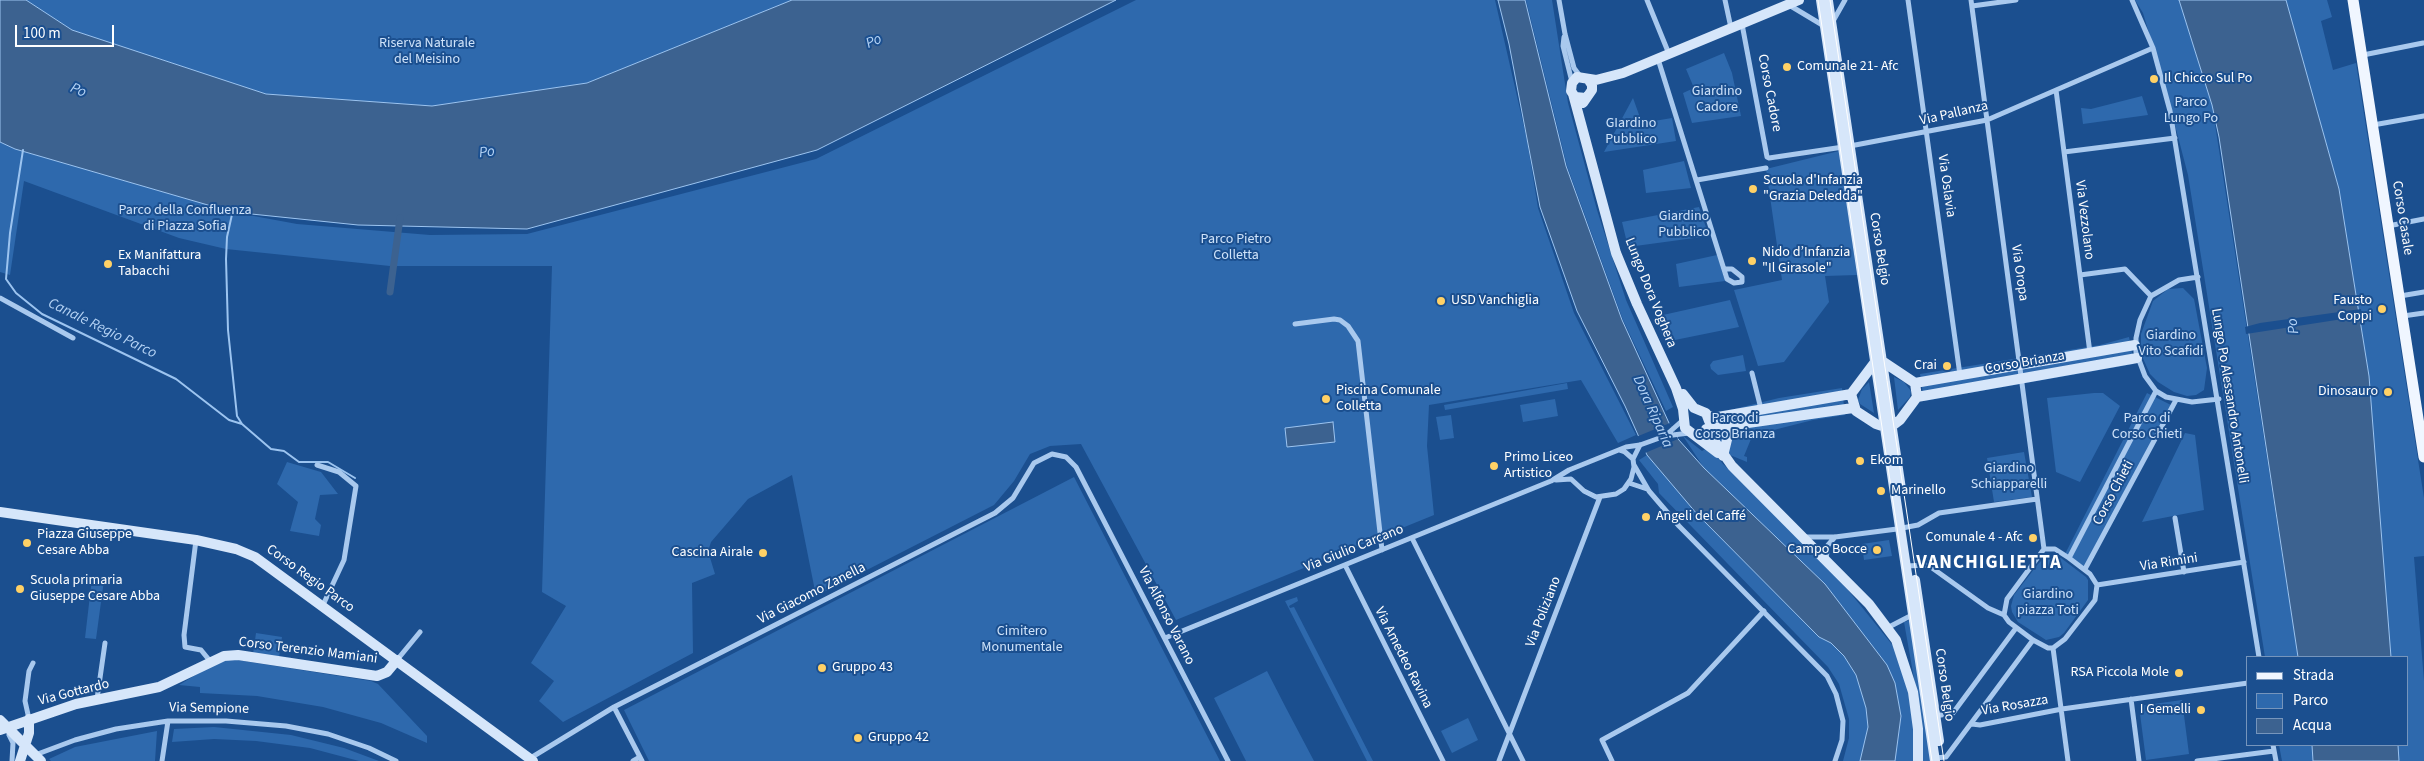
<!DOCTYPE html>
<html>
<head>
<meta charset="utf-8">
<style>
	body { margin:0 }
	#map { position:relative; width:2424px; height:761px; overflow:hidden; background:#1b4f8f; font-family:"Source Sans 3",sans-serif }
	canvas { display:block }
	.legend { position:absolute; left:2246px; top:656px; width:162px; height:90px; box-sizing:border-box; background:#1b4f8f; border:1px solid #7695bc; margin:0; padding:6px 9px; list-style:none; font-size:15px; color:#fff }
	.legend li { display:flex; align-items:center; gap:10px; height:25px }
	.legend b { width:25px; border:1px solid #7695bc }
	.scale { position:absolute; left:15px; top:25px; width:99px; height:22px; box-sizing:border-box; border:2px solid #fff; border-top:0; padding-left:6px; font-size:15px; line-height:18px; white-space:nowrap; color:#fff; -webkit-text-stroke:4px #1b4f8f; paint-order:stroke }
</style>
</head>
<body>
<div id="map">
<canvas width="2424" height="761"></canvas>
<ul class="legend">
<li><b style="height:6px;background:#f0f6ff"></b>Strada</li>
<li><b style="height:14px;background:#2e69ad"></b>Parco</li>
<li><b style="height:14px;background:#3c6290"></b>Acqua</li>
</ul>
<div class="scale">100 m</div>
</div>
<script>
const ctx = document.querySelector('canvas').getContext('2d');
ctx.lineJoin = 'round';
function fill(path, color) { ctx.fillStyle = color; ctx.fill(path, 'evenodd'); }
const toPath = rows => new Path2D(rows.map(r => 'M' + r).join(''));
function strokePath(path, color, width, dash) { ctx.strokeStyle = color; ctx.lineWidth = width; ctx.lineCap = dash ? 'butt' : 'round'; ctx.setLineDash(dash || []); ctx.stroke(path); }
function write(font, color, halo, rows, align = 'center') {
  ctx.font = font + ' "Source Sans 3",sans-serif'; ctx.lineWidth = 4; ctx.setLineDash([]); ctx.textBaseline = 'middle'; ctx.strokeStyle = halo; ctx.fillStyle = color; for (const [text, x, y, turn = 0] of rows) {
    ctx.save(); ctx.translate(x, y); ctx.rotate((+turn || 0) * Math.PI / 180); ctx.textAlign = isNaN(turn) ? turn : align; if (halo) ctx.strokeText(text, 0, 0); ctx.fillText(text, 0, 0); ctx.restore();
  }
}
const green = toPath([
	[26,0,792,0,587,83,432,106,266,94,72,30],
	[1136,0,1495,0,1527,140,1538,208,1574,313,1636,435,1618,443,1581,380,1429,405,1427,446,1434,515,1176,620,1081,444,1050,446,1030,454,1014,481,994,505,816,596,792,475,748,499,711,542,708,551,715,574,692,583,693,653,563,722,539,701,554,681,531,663,566,606,542,592,552,266,390,266,226,249,179,238,24,181,10,275,0,272,0,142,15,149,232,212,297,224,430,235,527,234,816,159],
	[1526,0,1552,0,1568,103,1597,210,1626,300,1673,407,1666,411,1623,320,1567,166],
	[2135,0,2179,0,2212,105,2298,657,2265,657,2188,175,2165,87,2143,13],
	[2286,0,2327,0,2332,17,2321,21,2333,70,2356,63,2424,498,2424,556,2414,557,2424,681,2424,761,2399,761,2398,745,2408,745,2408,657,2391,657,2369,376,2339,189],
	[1724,53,1732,73,1741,116,1692,123,1683,93,1694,88,1686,69],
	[2142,96,2148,115,2083,124,2081,108,2091,109],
	[1633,98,1642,123,1672,118,1676,141,1604,152],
	[1839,151,1857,275,1825,276,1829,302,1784,362,1758,366,1734,290,1782,280,1766,169],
	[1684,161,1691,188,1646,193,1643,170],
	[1699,207,1709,236,1628,247,1622,222],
	[1717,255,1725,281,1679,287,1676,264],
	[2183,288,2194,299,2207,368,2204,390,2196,395,2187,396,2174,392,2158,382,2150,374,2141,354,2141,334,2153,301,2168,289],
	[1730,300,1739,327,1665,342,1654,317],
	[2129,337,2134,364,1924,401,1920,374,2100,345],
	[1743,355,1746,371,1718,375,1711,369,1710,365,1713,361],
	[1894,377,1904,382,1911,391,1910,397,1898,410],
	[1869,382,1874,413,1860,404,1858,400,1862,389],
	[1567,383,1568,389,1445,410,1444,405],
	[1842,388,1845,415,1813,420,1758,434,1756,440,1751,439,1744,456,1747,457,1747,462,1730,455,1714,435,1717,433,1714,414,1779,398],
	[2094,393,2103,393,2120,406,2080,482,2056,472,2047,398],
	[2147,393,2175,407,2085,569,2065,554],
	[1555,399,1558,416,1523,422,1520,405],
	[1451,415,1454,438,1440,440,1436,417],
	[2185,433,2195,435,2204,510,2142,522],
	[1683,436,1702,451,1709,447,1723,464,1807,547,1848,590,1903,658,1916,690,1904,622,1911,620,1932,761,1895,761,1901,716,1895,683,1887,665,1825,584,1704,468],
	[2024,452,2032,497,1994,502,1987,458],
	[1647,455,1697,514,1819,637,1831,643,1844,656,1856,675,1866,708,1868,727,1860,761,1843,761,1849,738,1849,719,1839,684,1828,667,1659,493,1658,484,1639,460],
	[287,462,321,472,338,494,320,495,315,519,321,525,319,536,290,531,298,502,277,484],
	[1074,477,1220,761,649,761,624,710],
	[1889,540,1892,556,1864,560,1862,544],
	[2052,556,2061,558,2086,577,2088,580,2088,600,2064,633,2059,637,2046,640,2018,622,2012,612,2011,606,2014,595,2038,564,2044,558],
	[92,578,104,580,96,639,85,638],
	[1297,597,1298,601,1289,606,1290,608,1294,607,1373,761,1367,761,1285,601],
	[256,633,282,637,279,658,253,654],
	[231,659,371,681,378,684,427,736,427,743,381,723,323,707,257,696,200,693,200,687,179,685,212,665],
	[1267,671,1286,708,1314,761,1246,761,1214,698],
	[2182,700,2189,754,2146,760,2139,706],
	[1468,718,1478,740,1452,753,1441,731],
	[214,727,291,735,344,748,379,761,359,761,310,748,256,741,214,739,172,742,174,729],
	[157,731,155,761,51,761,49,759,75,747],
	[2279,745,2312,745,2313,761,2282,761]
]);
const water = toPath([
	[0,0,26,0,72,30,266,94,432,106,587,83,792,0,1116,0,817,150,527,229,358,225,232,212,15,149,0,142,0,0],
	[1498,0,1525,0,1566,166,1622,320,1669,423,1678,439,1704,468,1825,584,1887,665,1895,683,1901,716,1895,761,1860,761,1868,727,1866,708,1856,675,1844,656,1831,643,1819,637,1697,514,1647,455,1625,406,1577,311,1540,207,1509,44,1498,0],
	[2179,0,2286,0,2339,189,2369,376,2391,657,2298,657,2219,137,2212,105,2179,0],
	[1333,422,1335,442,1287,447,1285,428,1333,422],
	[2312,745,2398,745,2399,761,2313,761,2312,745]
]);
const pier = toPath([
	[2361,309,2362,316,2246,334,2245,327,2260,323],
	[1670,423,1678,439,1645,453,1636,437]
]);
const stream = toPath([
	[23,150,10,233,6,279,16,293,42,314,176,379,229,420,242,424],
	[233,210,227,237,226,259,228,330,237,416,242,424,271,449,284,451,299,462,328,462,355,478]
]);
const canal = toPath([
	[390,292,400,218]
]);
const street = toPath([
	[1559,0,1565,34,1574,68,1580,76],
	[1647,0,1669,54],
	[1725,0,1731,28],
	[1908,0,1960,375],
	[1971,0,2044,549],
	[2132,0,2153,48,2170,111,2259,657],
	[1789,5,1824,26],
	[1972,6,2016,0],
	[1832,23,1845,0],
	[1742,24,1767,157,1769,158,1850,146,1987,120,2153,48],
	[1564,37,1563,46,1572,82],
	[2363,55,2423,43],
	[1658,59,1727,279,1734,283,1742,282,1742,277,1732,269,1726,269],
	[2056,90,2090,353],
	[2373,125,2424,116],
	[2064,152,2175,138],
	[1697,180,1766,168],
	[2388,226,2424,219],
	[2080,275,2125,269,2151,296],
	[2198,277,2179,280,2151,296,2140,320,2136,338,2136,352,2145,376,2156,391,2166,397,2192,402,2219,399],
	[2400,296,2424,292],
	[0,298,73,338],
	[2403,316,2424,313],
	[1295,324,1334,319,1340,320,1348,326,1358,341,1382,550],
	[1752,373,1761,409],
	[1665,436,1683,420],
	[1619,450,1625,452,1633,459],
	[317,465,339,472,356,486,344,560,323,605],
	[1634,465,1649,491,1679,526,1827,676,1836,694,1843,721,1842,740,1835,761],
	[1556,480,1571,479,1584,491,1596,497,1616,494,1624,489,1631,479,1634,467,1633,459,1640,445],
	[1629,483,1647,489],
	[2175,518,2184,572],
	[1805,537,1835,537,1897,529,1918,525,1939,513,2037,499],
	[1412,538,1523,761],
	[196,540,184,635,185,647,201,650,210,661],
	[2044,549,2055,549,2069,558,2090,574,2097,585,2095,600,2065,639,2053,648,2048,648,2033,640,2009,622,2004,615,2007,599,2044,549],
	[2069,558,2156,391],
	[1826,559,1828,545,1835,537],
	[1345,565,1443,761],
	[1906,566,1928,565,1988,608,2004,615],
	[2085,569,2176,400],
	[2097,585,2244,562],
	[1887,628,1914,614],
	[1165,638,1551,481,1569,470,1626,447,1640,445,1665,436,1689,433],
	[2053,648,2068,761],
	[397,660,420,632],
	[97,699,105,643],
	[2131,699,2139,761],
	[614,707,642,761],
	[1935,716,1953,713,2016,628],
	[29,719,25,701,29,671,33,663],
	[1972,724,1980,725,2062,709,2248,683],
	[9,735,13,743,12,761],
	[2273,745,2276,761],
	[35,755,75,740,116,729,168,721,226,721,286,726,328,734,369,748,396,761],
	[1935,758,1946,757,2033,640],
	[529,759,614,707,995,513,1013,498,1034,463,1052,454,1066,457,1076,467,1228,761],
	[162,761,168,721],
	[633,761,640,757],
	[1499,761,1600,497],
	[1612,761,1602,740,1688,693,1764,611],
	[2197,761,2274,751]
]);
const secondary = toPath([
	[1821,0,1935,761],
	[1828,1,1901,489],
	[1573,94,1616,253,1637,304,1676,388,1683,409,1685,428,1718,453],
	[1586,98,1575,97,1571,91,1572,83,1577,77,1596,80,1623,73,1799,0],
	[1583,103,1592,90,1592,85,1588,79],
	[1882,361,1915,383,1917,397,1900,420,1892,426,1885,427,1876,424,1856,411,1851,394,1875,362,1882,361],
	[1915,383,2135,345],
	[1683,394,1694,408,1706,413,1709,421],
	[1917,397,2137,358],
	[1708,416,1718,417,1851,394],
	[1706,429,1732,466,1869,604,1896,640,1913,692,1918,729,1918,761],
	[1706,429,1853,408],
	[1723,456,1730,427],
	[0,512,196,540,236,549,255,557,533,761],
	[1915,580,1939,741],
	[0,720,41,761],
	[0,730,76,704,159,687,224,656,238,655,377,676,387,672,397,660],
	[20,761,29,733,29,719]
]);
const primary = toPath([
	[2353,0,2424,457]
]);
const tram = toPath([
	[1818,0,1932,761],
	[1830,0,1944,761]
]);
const markers = [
	[1787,67,5,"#ffd166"],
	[2154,79,5,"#ffd166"],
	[1753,189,5,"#ffd166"],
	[1752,261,5,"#ffd166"],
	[108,264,5,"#ffd166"],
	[1441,301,5,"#ffd166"],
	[2382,309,5,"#ffd166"],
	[1947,366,5,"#ffd166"],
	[2388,392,5,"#ffd166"],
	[1326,399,5,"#ffd166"],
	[1860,461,5,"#ffd166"],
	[1494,466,5,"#ffd166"],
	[1881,491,5,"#ffd166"],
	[1646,517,5,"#ffd166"],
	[2033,538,5,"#ffd166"],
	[27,543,5,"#ffd166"],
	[1877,550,5,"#ffd166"],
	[763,553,5,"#ffd166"],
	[20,589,5,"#ffd166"],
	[822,668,5,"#ffd166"],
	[2179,673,5,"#ffd166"],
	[2201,710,5,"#ffd166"],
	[858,738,5,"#ffd166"]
];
const parkNames = [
	["Riserva Naturale",427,44],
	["del Meisino",427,60],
	["Giardino",1717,92],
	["Cadore",1717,108],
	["Parco",2191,103],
	["Lungo Po",2191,119],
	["GIardino",1631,124],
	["Pubblico",1631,140],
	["Parco della Confluenza",185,211],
	["di Piazza Sofia",185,227],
	["Giardino",1684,217],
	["Pubblico",1684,233],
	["Parco Pietro",1236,240],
	["Colletta",1236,256],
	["Giardino",2171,336],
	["Vito Scafidi",2171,352],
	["Parco di",1735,419],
	["Corso Brianza",1735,435],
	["Parco di",2147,419],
	["Corso Chieti",2147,435],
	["Giardino",2009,469],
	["Schiapparelli",2009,485],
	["Giardino",2048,595],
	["piazza Toti",2048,611],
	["Cimitero",1022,632],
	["Monumentale",1022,648]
];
const poiNames = [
	["Comunale 21- Afc",1797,67],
	["Il Chicco Sul Po",2164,79],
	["Scuola d'Infanzia",1763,181],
	["\"Grazia Deledda\"",1763,197],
	["Nido d’Infanzia",1762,253],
	["\"Il Girasole\"",1762,269],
	["Ex Manifattura",118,256],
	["Tabacchi",118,272],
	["USD Vanchiglia",1451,301],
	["Fausto",2372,301,"right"],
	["Coppi",2372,317,"right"],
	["Crai",1937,366,"right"],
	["Piscina Comunale",1336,391],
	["Colletta",1336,407],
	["Dinosauro",2378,392,"right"],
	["Primo Liceo",1504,458],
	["Artistico",1504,474],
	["Ekom",1870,461],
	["Marinello",1891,491],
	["Angeli del Caffé",1656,517],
	["Piazza Giuseppe",37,535],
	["Cesare Abba",37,551],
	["Comunale 4 - Afc",2023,538,"right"],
	["Campo Bocce",1867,550,"right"],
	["Cascina Airale",753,553,"right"],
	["Scuola primaria",30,581],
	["Giuseppe Cesare Abba",30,597],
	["Gruppo 43",832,668],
	["RSA Piccola Mole",2169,673,"right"],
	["I Gemelli",2191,710,"right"],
	["Gruppo 42",868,738]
];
const streetNames = [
	["Corso Cadore",1769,93,79],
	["Via Pallanza",1954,114,-13],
	["Via Oslavia",1946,186,82],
	["Corso Casale",2402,218,81],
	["Via Vezzolano",2084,220,83],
	["Corso Belgio",1879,249,81],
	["Via Oropa",2019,273,82],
	["Lungo Dora Voghera",1650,293,68],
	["Corso Brianza",2025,363,-10],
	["Lungo Po Alessandro Antonelli",2229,396,81],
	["Corso Chieti",2114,493,-62],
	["Via Giulio Carcano",1354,549,-22],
	["Via Rimini",2169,563,-9],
	["Corso Regio Parco",310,579,36],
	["Via Giacomo Zanella",812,594,-27],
	["Via Poliziano",1544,612,-69],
	["Via Alfonso Varano",1166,616,63],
	["Corso Terenzio Mamiani",308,651,7],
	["Via Amedeo Ravina",1403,658,63],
	["Corso Belgio",1944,685,82],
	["Via Gottardo",74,693,-14],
	["Via Rosazza",2015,706,-10],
	["Via Sempione",209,709,1]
];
const waterNames = [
	["Po",874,42,-24],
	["Po",78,91,23],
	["Po",487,153,-7],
	["Po",2294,326,-97],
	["Canale Regio Parco",102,329,26],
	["Dora Riparia",1652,412,66]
];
const districtNames = [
	["VANCHIGLIETTA",1989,564]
];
fill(green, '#2e69ad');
fill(water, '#3c6290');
strokePath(water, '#9cc4f0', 1);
fill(pier, '#1b4f8f');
strokePath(stream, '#9cc4f0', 2);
strokePath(canal, '#3c6290', 7);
strokePath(street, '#a9c9ee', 5);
strokePath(secondary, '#d6e6fa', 10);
strokePath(primary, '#f0f6ff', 11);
strokePath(tram, '#fff', 1);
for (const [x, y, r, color] of markers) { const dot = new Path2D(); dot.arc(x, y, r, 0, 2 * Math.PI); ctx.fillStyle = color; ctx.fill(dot); strokePath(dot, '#1b4f8f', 2); }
write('14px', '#cfe3fa', '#1b4f8f', parkNames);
write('14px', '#fff', '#1b4f8f', poiNames, 'left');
write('14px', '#fff', '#1b4f8f', streetNames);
write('italic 15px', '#b5d3f5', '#1b4f8f', waterNames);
ctx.letterSpacing = '1px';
write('bold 19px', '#fff', '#1b4f8f', districtNames);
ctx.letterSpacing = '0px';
</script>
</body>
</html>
